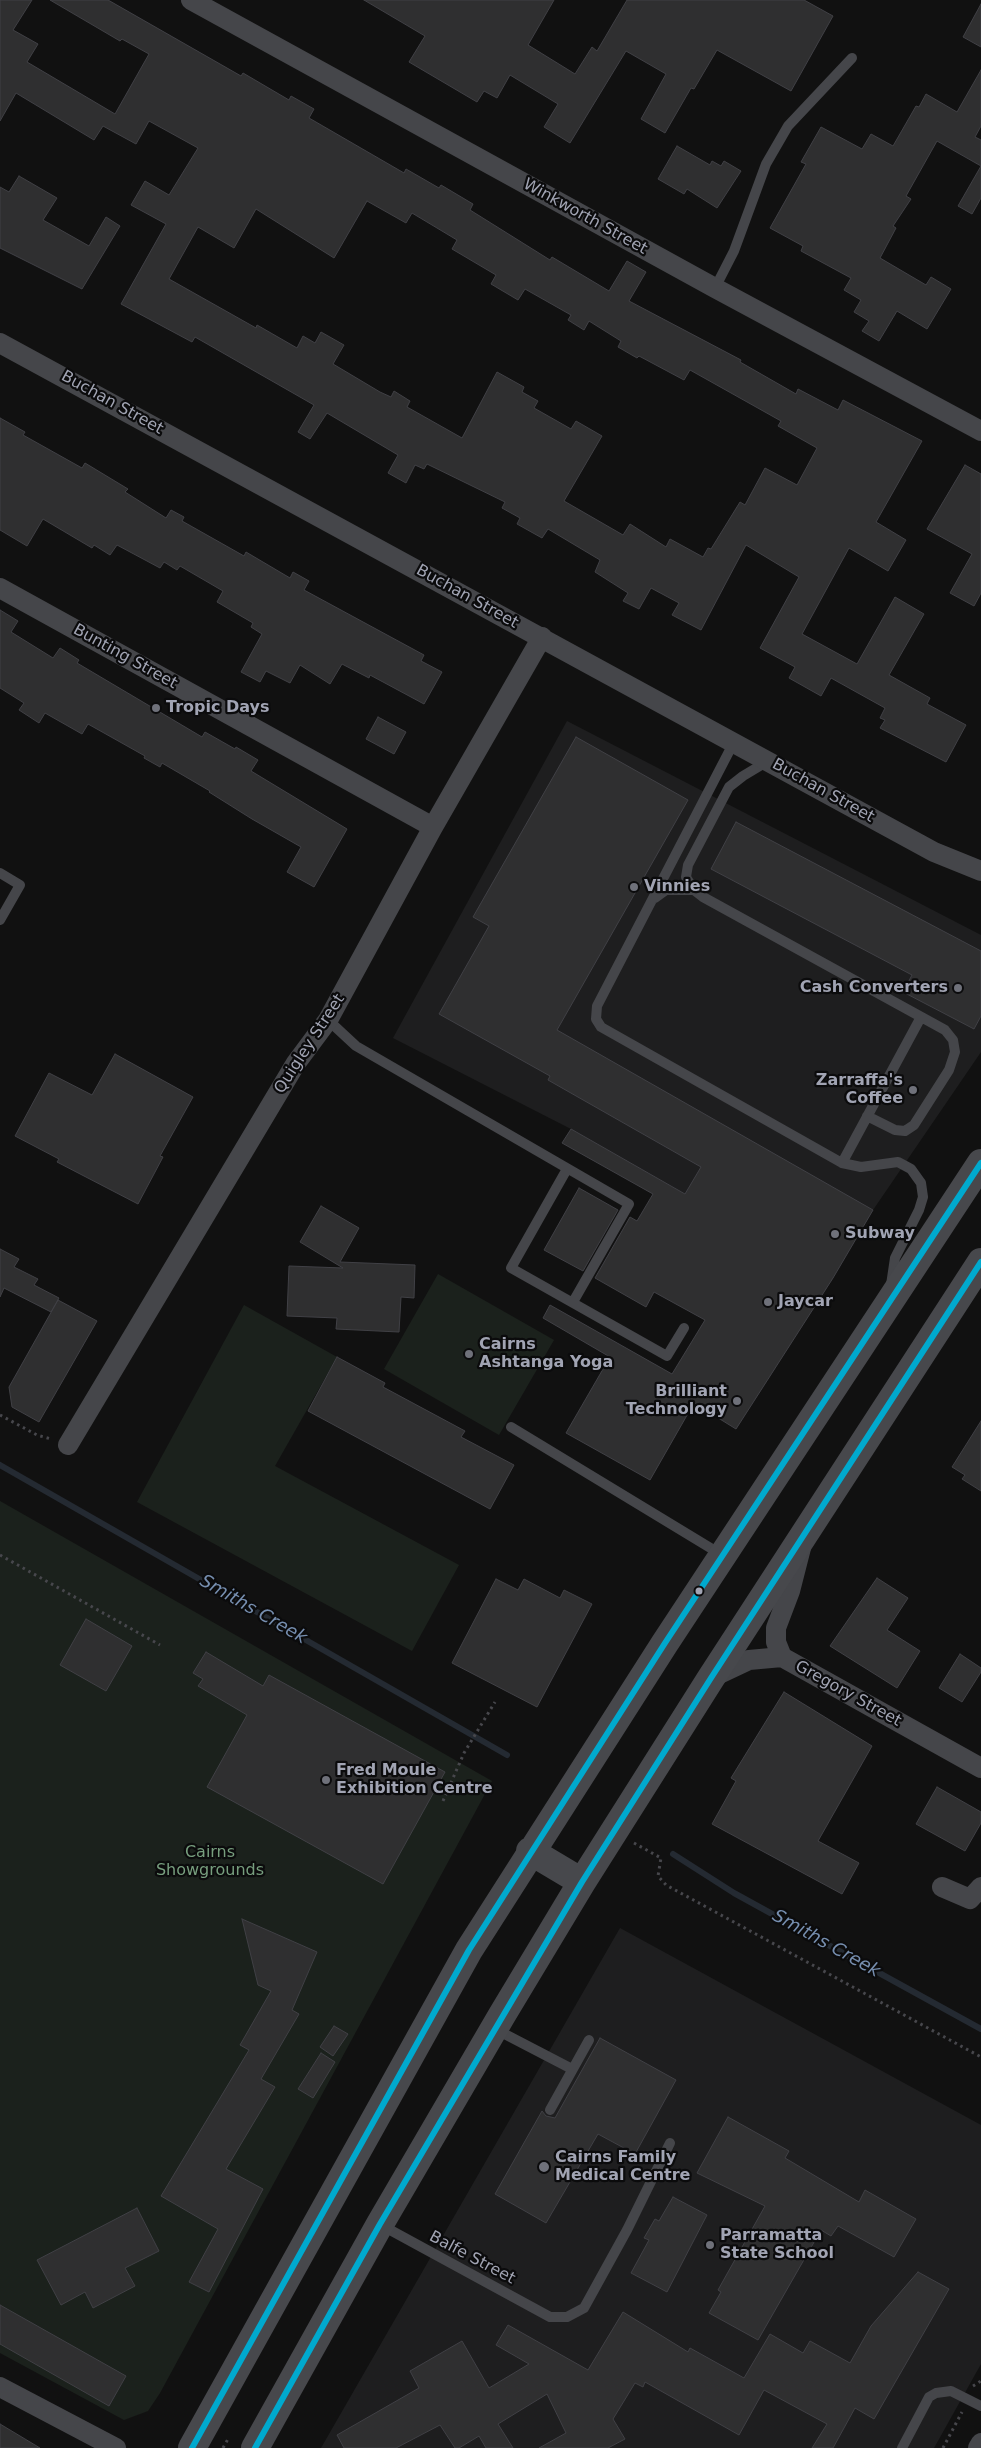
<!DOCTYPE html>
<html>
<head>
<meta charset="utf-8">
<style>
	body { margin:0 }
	canvas { display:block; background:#111 }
</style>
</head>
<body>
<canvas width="981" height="2448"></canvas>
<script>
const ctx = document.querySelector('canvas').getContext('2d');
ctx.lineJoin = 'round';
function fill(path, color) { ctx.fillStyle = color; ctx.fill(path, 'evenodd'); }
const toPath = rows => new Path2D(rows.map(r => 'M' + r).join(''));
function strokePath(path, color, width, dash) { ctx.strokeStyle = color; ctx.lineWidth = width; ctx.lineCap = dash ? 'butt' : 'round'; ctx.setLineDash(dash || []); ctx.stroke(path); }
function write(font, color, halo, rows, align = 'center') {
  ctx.font = font + ' "DejaVu Sans",sans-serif'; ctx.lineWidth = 4.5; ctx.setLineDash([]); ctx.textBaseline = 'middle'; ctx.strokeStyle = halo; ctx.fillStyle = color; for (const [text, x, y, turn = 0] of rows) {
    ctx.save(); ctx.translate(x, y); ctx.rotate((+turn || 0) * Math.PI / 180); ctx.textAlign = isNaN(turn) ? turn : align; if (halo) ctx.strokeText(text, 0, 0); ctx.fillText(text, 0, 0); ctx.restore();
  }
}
const built = toPath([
	[567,721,981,935,981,1052,873,1210,833,1278,571,1129,393,1038],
	[620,1928,981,2125,981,2364,934,2448,321,2448]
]);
const green = toPath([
	[438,1274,554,1340,499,1435,384,1369],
	[244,1305,337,1357,275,1466,459,1565,412,1651,137,1502],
	[0,1501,492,1781,160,2393,148,2411,124,2420,0,2353]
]);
const stream = toPath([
	[0,1465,507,1755],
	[673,1854,734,1893,981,2029]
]);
const building = toPath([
	[0,0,32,0,13,30,38,44,27,62,115,114,149,54,122,39,120,41,50,0,108,0,241,76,243,73,289,100,291,96,314,109,309,118,404,173,406,169,439,188,441,185,473,204,470,210,550,260,552,257,609,291,627,261,646,272,629,301,741,360,740,362,796,394,798,389,838,410,843,400,922,441,876,522,906,540,888,571,849,548,802,634,857,664,895,597,924,614,889,675,930,698,927,704,966,725,946,762,880,728,885,720,880,718,885,708,831,678,821,696,789,678,795,667,760,648,799,577,746,545,701,630,672,615,679,603,651,588,639,609,623,601,628,593,595,572,600,560,548,529,542,538,517,524,520,518,502,508,505,502,427,464,424,469,415,465,406,483,388,473,398,455,327,413,310,439,298,432,314,405,195,337,192,342,121,304,166,224,131,205,145,181,169,195,198,148,149,121,136,144,103,126,94,140,16,93,0,121,0,0],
	[367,201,406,223,412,213,457,240,452,249,496,275,491,284,518,300,525,289,571,315,568,320,584,330,589,321,621,341,618,347,637,358,639,356,684,380,690,370,781,421,778,426,817,448,797,485,765,468,745,505,740,502,711,549,708,548,703,557,670,539,666,547,630,524,623,535,564,501,602,436,576,421,571,429,534,408,538,401,522,392,524,387,497,372,462,438,407,407,410,401,394,391,391,397,380,392,333,364,344,345,321,332,315,343,303,336,297,348,257,325,256,328,169,279,198,227,234,248,256,209,334,258,367,201],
	[364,0,554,0,528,45,575,74,592,47,597,51,627,0,804,0,833,16,791,91,717,50,694,89,691,88,665,133,641,119,666,74,626,51,570,143,544,127,558,104,510,75,497,98,484,91,477,102,409,62,425,36,364,0],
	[981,4,981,47,963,37,981,4],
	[981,70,981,126,975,137,981,140,981,198,972,214,958,206,981,166,937,141,906,196,911,199,893,226,896,228,880,258,926,285,931,277,951,289,927,329,897,311,879,341,862,331,869,321,854,312,861,300,844,290,851,278,801,251,803,246,770,228,806,164,801,162,821,127,862,149,871,134,893,146,916,106,919,107,926,94,957,112,981,70],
	[677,146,710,165,712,161,721,166,724,161,741,171,717,208,687,189,684,194,658,179,677,146],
	[19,176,57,198,43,220,89,246,106,217,120,226,82,289,0,248,0,187,9,192,19,176],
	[0,418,25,432,23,435,82,468,85,463,128,489,125,492,166,518,171,510,184,517,182,521,244,556,246,552,290,578,293,572,309,581,304,590,424,655,421,661,442,672,424,704,370,675,369,678,342,664,330,684,300,665,290,683,266,671,260,682,241,672,262,634,251,627,253,623,217,602,223,591,180,566,177,570,164,562,160,568,117,545,110,555,94,545,92,548,43,519,27,546,0,530,0,418],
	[965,465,981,474,981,593,974,606,950,593,972,554,927,529,965,465],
	[0,610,18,621,11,632,53,658,60,648,79,660,77,663,202,737,205,732,235,749,236,747,258,760,251,771,347,829,314,887,287,872,301,847,252,819,209,792,210,791,162,763,160,767,144,758,145,756,88,724,82,734,45,713,39,723,19,710,24,703,0,688,0,610],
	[378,717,406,732,394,754,366,739,378,717],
	[576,737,688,800,557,1030,873,1210,833,1278,736,1429,694,1403,650,1480,566,1433,610,1357,543,1318,550,1305,672,1374,705,1320,654,1292,646,1307,595,1278,630,1217,637,1221,653,1194,562,1143,571,1129,685,1194,701,1167,548,1080,550,1076,439,1014,489,926,473,917,576,737],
	[736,822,981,951,981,1016,974,1029,903,992,912,975,711,869,736,822],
	[115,1054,193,1097,160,1156,163,1157,138,1204,57,1162,59,1159,15,1136,49,1073,92,1095,115,1054],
	[579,1188,618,1210,583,1271,544,1250,579,1188],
	[321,1206,359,1228,340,1262,415,1265,414,1298,401,1297,399,1332,336,1329,337,1318,287,1316,289,1266,343,1268,300,1242,321,1206],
	[0,1249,19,1259,14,1267,38,1279,34,1285,59,1298,51,1312,4,1288,0,1297,0,1249],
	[58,1300,97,1321,39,1422,12,1407,9,1387,58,1300],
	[337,1357,385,1383,383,1387,465,1431,461,1437,514,1465,490,1509,308,1411,337,1357],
	[981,1421,981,1491,962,1479,965,1475,952,1467,981,1421],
	[877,1578,908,1598,887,1630,920,1651,897,1688,830,1646,877,1578],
	[496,1579,518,1590,524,1579,560,1598,564,1590,592,1604,537,1707,452,1663,496,1579],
	[86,1619,132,1646,106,1691,60,1665,86,1619],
	[206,1652,263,1686,269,1675,445,1772,383,1884,207,1787,247,1715,198,1686,203,1679,193,1673,206,1652],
	[960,1654,981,1668,981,1672,962,1702,939,1688,960,1654],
	[784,1692,872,1746,818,1841,859,1863,842,1894,712,1824,736,1781,731,1778,784,1692],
	[937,1787,981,1812,981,1823,965,1851,916,1824,937,1787],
	[242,1919,317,1952,292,2010,299,2014,261,2079,275,2087,226,2169,263,2189,209,2292,189,2282,218,2229,161,2196,249,2050,240,2045,271,1991,258,1985,242,1919],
	[334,2026,348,2034,333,2056,320,2047,334,2026],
	[600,2038,676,2080,635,2154,598,2134,546,2223,495,2194,542,2111,546,2116,555,2118,600,2038],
	[321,2053,335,2062,313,2098,298,2089,321,2053],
	[728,2117,789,2151,785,2158,859,2202,865,2190,916,2219,894,2257,838,2226,831,2236,821,2230,758,2340,709,2313,721,2292,718,2290,765,2206,697,2173,728,2117],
	[673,2197,707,2215,667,2292,631,2273,649,2240,644,2238,655,2219,659,2221,673,2197],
	[137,2208,159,2251,125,2268,135,2286,93,2308,85,2292,61,2305,37,2260,137,2208],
	[918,2272,949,2289,874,2419,855,2408,833,2448,812,2448,827,2424,764,2390,739,2435,645,2382,643,2387,635,2383,613,2419,625,2439,608,2448,539,2448,566,2433,547,2394,498,2424,513,2448,486,2448,479,2436,459,2448,455,2448,440,2425,396,2448,344,2448,337,2435,419,2388,410,2371,462,2341,489,2388,529,2364,496,2345,508,2325,588,2370,623,2312,688,2352,690,2348,744,2378,770,2334,803,2353,810,2341,850,2363,871,2326,918,2272],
	[0,2305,126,2376,109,2406,0,2344,0,2305],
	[0,2424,40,2448,0,2448,0,2424]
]);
const path = toPath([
	[0,1415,37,1435,51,1439],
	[0,1555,160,1645],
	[443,1801,464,1753,495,1702],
	[634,1843,661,1858,658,1876,666,1885,981,2057],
	[973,2386,981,2381],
	[223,2448,228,2439],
	[943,2448,962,2412]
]);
const service = toPath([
	[715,288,734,251,766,164,788,126,852,58],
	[734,742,597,1006,596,1019,601,1027,842,1163,861,1167,898,1162,911,1169,921,1183,923,1197,919,1210,895,1258,891,1285],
	[768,761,743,776,729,787,688,865,686,877,694,890,703,897,945,1030,953,1040,955,1052,949,1070,914,1125,905,1131,895,1130,867,1116],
	[0,873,20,885,0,920],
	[655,898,666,890,694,890],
	[328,1020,356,1046,629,1204,573,1302],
	[842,1163,921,1017],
	[567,1169,511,1268,667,1356,684,1328],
	[511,1427,722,1555],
	[495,2029,572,2069],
	[550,2110,589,2040],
	[381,2225,550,2317,567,2317,584,2308,627,2230,670,2143],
	[902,2448,929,2397,936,2393,951,2391,981,2406]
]);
const minor = toPath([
	[191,0,715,288,981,431],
	[0,343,934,852,981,871],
	[0,588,433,827],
	[68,1445,296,1063,328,1020,433,827,542,637],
	[782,1657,776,1642,776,1628,790,1591,801,1548],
	[713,1677,749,1660,782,1657,981,1768],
	[942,1887,970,1899,981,1887],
	[0,2387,116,2448],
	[978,2448,981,2443]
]);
const primary = toPath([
	[530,1851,582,1882],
	[192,2448,469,1950,665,1643,981,1163],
	[255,2448,380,2224,502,2015,582,1882,711,1678,981,1262]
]);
const bus1 = toPath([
	[192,2448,469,1950,665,1643,981,1163],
	[255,2448,380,2224,582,1882,711,1678,981,1262]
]);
const markers = [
	[156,708,5,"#6f717a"],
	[634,887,5,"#6f717a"],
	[958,988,5,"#6f717a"],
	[913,1090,5,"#6f717a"],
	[835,1234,5,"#6f717a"],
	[768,1302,5,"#6f717a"],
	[469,1354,5,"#6f717a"],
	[737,1401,5,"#6f717a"],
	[699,1591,4.5,"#a1a4b3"],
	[326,1780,5,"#6f717a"],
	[544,2167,6,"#6f717a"],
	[710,2245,5,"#6f717a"]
];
const streetNames = [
	["Winkworth Street",585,217,29],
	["Buchan Street",112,403,29],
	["Buchan Street",467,597,29],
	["Bunting Street",125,657,29],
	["Buchan Street",823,791,29],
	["Quigley Street",310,1044,-57],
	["Gregory Street",848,1694,29],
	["Balfe Street",472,2258,28]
];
const poiNames = [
	["Tropic Days",166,708],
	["Vinnies",644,887],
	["Cash Converters",948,988,"right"],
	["Zarraffa's",903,1081,"right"],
	["Coffee",903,1099,"right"],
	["Subway",845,1234],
	["Jaycar",778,1302],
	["Cairns",479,1345],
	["Ashtanga Yoga",479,1363],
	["Brilliant",727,1392,"right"],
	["Technology",727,1410,"right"],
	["Fred Moule",336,1771],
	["Exhibition Centre",336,1789],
	["Cairns Family",555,2158],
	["Medical Centre",555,2176],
	["Parramatta",720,2236],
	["State School",720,2254]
];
const parkNames = [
	["Cairns",210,1853],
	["Showgrounds",210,1871]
];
const waterNames = [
	["Smiths Creek",253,1610,30],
	["Smiths Creek",826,1944,29]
];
fill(built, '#1e1e1f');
fill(green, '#1b211c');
strokePath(stream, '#242a32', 6);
fill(building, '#2f2f30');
strokePath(building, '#404045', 1);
strokePath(path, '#47474c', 3, [2.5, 4]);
strokePath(service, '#45464a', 10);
strokePath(minor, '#45464a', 20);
strokePath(primary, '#47484c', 28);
strokePath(bus1, '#00a9ce', 6);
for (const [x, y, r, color] of markers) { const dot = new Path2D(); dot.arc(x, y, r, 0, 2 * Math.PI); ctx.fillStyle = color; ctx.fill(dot); strokePath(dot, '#0b0b0c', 2); }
write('16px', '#a1a4b3', '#0b0b0c', streetNames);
write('bold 16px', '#a1a4b3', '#0b0b0c', poiNames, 'left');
write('16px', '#779e7e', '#0b0b0c', parkNames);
write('italic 18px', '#768eaf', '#0b0b0c', waterNames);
</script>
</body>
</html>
